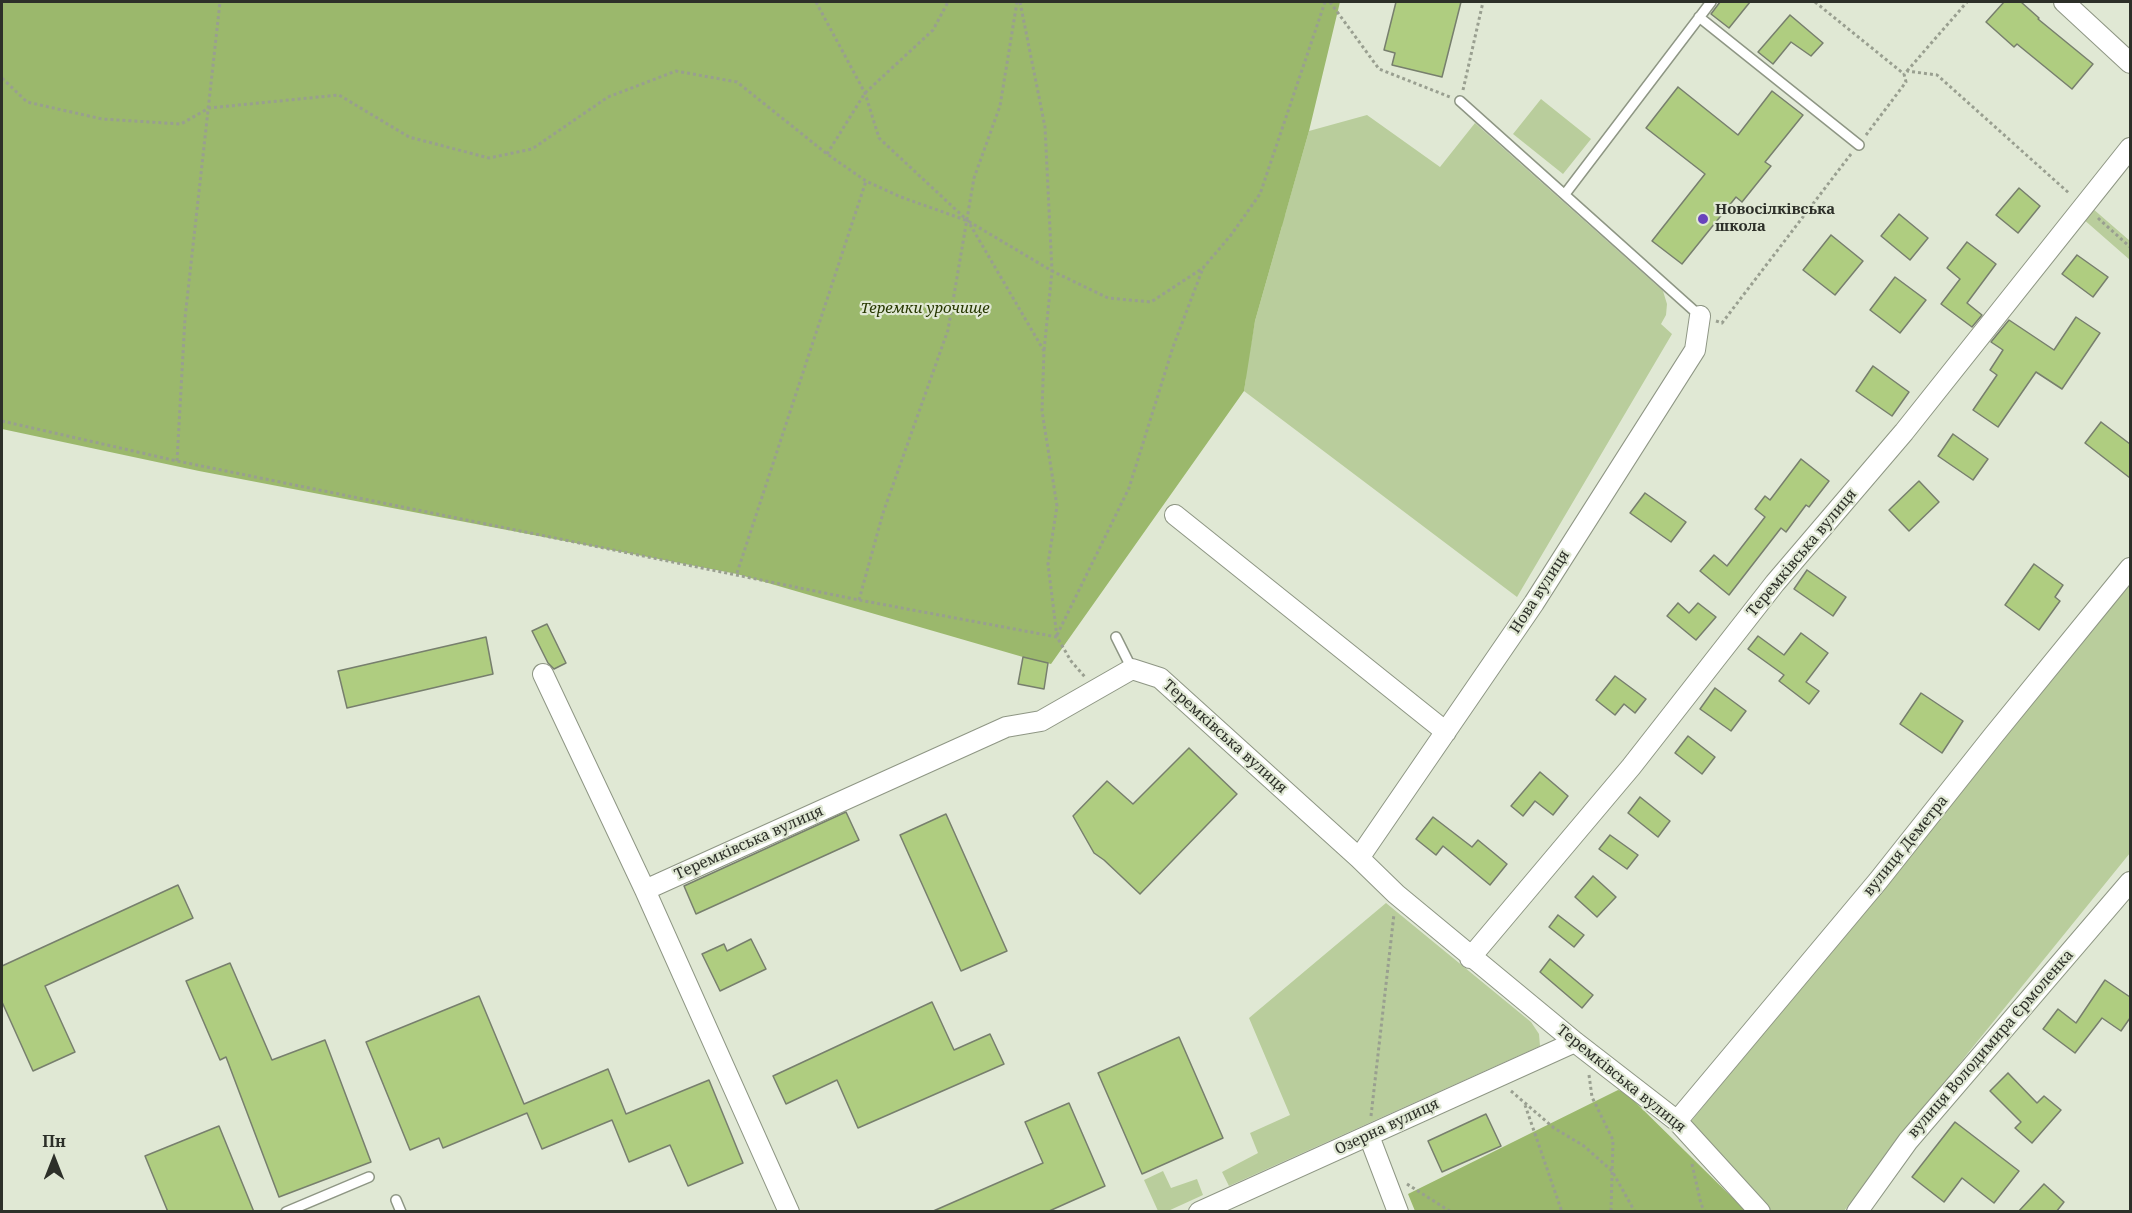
<!DOCTYPE html>
<html>
<head>
<meta charset="utf-8">
<style>
	body { margin:0 }
	#map { position:relative; width:2132px; height:1213px; overflow:hidden; background:#e0e8d4; font-family:"Noto Serif",serif }
	canvas { display:block }
	.frame { position:absolute; inset:0; border:3px solid #2d3029; pointer-events:none }
	.north { position:absolute; left:24px; top:1129px; width:60px; height:60px; -webkit-text-stroke:4px #e0e8d4; paint-order:stroke; rotate:0deg; font-size:16px; font-weight:700; line-height:24px; text-align:center; color:#2d3029 }
	.north::after { content:''; display:block; margin:auto; width:21px; height:27px; background:#2d3029; clip-path:polygon(50% 0,100% 100%,50% 72%,0 100%) }
</style>
</head>
<body>
<div id="map">
<canvas width="2132" height="1213"></canvas>
<div class="frame"></div>
<div class="north">Пн</div>
</div>
<script>
const ctx = document.querySelector('canvas').getContext('2d');
ctx.lineJoin = 'round';
function fill(path, color) { ctx.fillStyle = color; ctx.fill(path, 'evenodd'); }
const toPath = rows => new Path2D(rows.map(r => 'M' + r).join(''));
function strokePath(path, color, width, dash) { ctx.strokeStyle = color; ctx.lineWidth = width; ctx.lineCap = dash ? 'butt' : 'round'; ctx.setLineDash(dash || []); ctx.stroke(path); }
function write(font, color, halo, rows, align = 'center') {
  ctx.font = font + ' "Noto Serif",serif'; ctx.lineWidth = 4.5; ctx.setLineDash([]); ctx.textBaseline = 'middle'; ctx.strokeStyle = halo; ctx.fillStyle = color; for (const [text, x, y, turn = 0] of rows) {
    ctx.save(); ctx.translate(x, y); ctx.rotate((+turn || 0) * Math.PI / 180); ctx.textAlign = isNaN(turn) ? turn : align; if (halo) ctx.strokeText(text, 0, 0); ctx.fillText(text, 0, 0); ctx.restore();
  }
}
const green = toPath([
	[1541,99,1591,139,1563,174,1513,134],
	[1367,115,1440,167,1475,123,1663,291,1667,304,1666,315,1661,324,1672,334,1517,597,1244,391,1246,378,1239,370,1228,353,1221,333,1218,312,1220,292,1226,272,1235,253,1249,238,1265,225,1285,215,1309,131],
	[1282,226,1255,321,1247,366,1236,351,1229,332,1227,313,1228,294,1234,275,1243,258,1256,243,1271,231],
	[2092,208,2130,241,2130,260,2082,218],
	[2130,581,2130,853,1968,1053,1844,1211,1769,1211,1689,1124],
	[1386,903,1531,1022,1539,1034,1540,1046,1229,1186,1222,1172,1258,1153,1250,1133,1290,1115,1249,1018],
	[1163,1171,1171,1188,1197,1179,1203,1195,1168,1211,1158,1211,1144,1180]
]);
const forest = toPath([
	[2,2,1340,2,1309,131,1255,321,1244,391,1051,664,1023,657,737,574,199,471,2,429],
	[1618,1090,1625,1092,1746,1211,1415,1211,1408,1194]
]);
const building = toPath([
	[1396,2,1461,2,1442,77,1392,65,1395,53,1384,50,1396,2],
	[1720,2,1750,2,1729,28,1711,14,1720,2],
	[2004,2,2021,2,2039,18,2038,19,2093,64,2072,89,2017,44,2014,47,1986,22,2004,2],
	[1790,15,1823,43,1811,56,1791,42,1773,64,1758,52,1790,15],
	[1678,87,1738,135,1772,91,1803,115,1765,162,1771,166,1742,202,1736,197,1682,264,1652,241,1705,174,1646,128,1678,87],
	[2019,188,2040,206,2018,233,1996,215,2019,188],
	[1899,214,1928,238,1910,260,1881,236,1899,214],
	[1831,235,1863,261,1835,295,1803,270,1831,235],
	[1967,242,1996,264,1967,303,1982,315,1972,327,1941,304,1960,279,1947,268,1967,242],
	[2077,255,2108,277,2093,297,2062,274,2077,255],
	[1895,277,1926,300,1900,333,1870,310,1895,277],
	[2076,317,2100,333,2062,389,2036,372,1998,427,1973,410,1997,375,1990,370,2003,350,1991,342,2009,320,2054,350,2076,317],
	[1873,366,1909,392,1892,416,1856,391,1873,366],
	[2101,422,2130,444,2130,478,2085,443,2101,422],
	[1953,434,1988,459,1973,480,1938,456,1953,434],
	[1801,459,1829,481,1809,507,1806,505,1786,532,1781,528,1729,595,1700,571,1714,555,1727,566,1765,517,1755,509,1765,496,1770,500,1801,459],
	[1919,481,1939,502,1909,531,1889,510,1919,481],
	[1645,493,1686,522,1671,542,1630,513,1645,493],
	[2034,564,2063,585,2055,597,2060,601,2039,630,2005,605,2034,564],
	[1807,570,1846,597,1833,616,1794,589,1807,570],
	[1678,603,1689,613,1698,603,1716,617,1696,640,1667,616,1678,603],
	[547,624,566,663,554,669,548,663,532,631,547,624],
	[1801,633,1828,653,1806,682,1819,691,1809,704,1779,681,1784,675,1748,649,1758,636,1784,655,1801,633],
	[486,637,493,674,347,708,338,671,486,637],
	[1023,657,1048,663,1044,689,1018,684,1023,657],
	[1615,676,1646,699,1635,713,1624,704,1615,715,1596,700,1615,676],
	[1715,688,1746,711,1731,731,1700,709,1715,688],
	[1921,693,1963,721,1942,753,1900,724,1921,693],
	[1688,736,1715,757,1702,774,1675,753,1688,736],
	[1189,748,1237,794,1140,894,1104,860,1094,853,1073,816,1107,781,1133,804,1189,748],
	[1540,772,1568,796,1553,815,1535,801,1523,816,1511,806,1540,772],
	[1640,797,1670,821,1658,837,1628,813,1640,797],
	[846,812,859,840,696,914,684,886,846,812],
	[946,814,1007,951,961,971,900,835,946,814],
	[1433,817,1472,847,1478,840,1507,864,1490,885,1443,846,1436,855,1416,839,1433,817],
	[1610,835,1638,855,1627,869,1599,849,1610,835],
	[1593,876,1616,897,1597,917,1575,897,1593,876],
	[178,885,193,918,45,986,75,1052,33,1071,2,1002,2,966,178,885],
	[1558,915,1584,935,1574,947,1549,927,1558,915],
	[751,939,766,969,720,991,702,954,724,944,727,951,751,939],
	[1550,959,1593,995,1582,1008,1540,972,1550,959],
	[230,963,272,1060,325,1040,371,1162,279,1197,226,1057,220,1060,186,981,230,963],
	[2105,980,2130,997,2130,1018,2121,1031,2102,1018,2075,1053,2043,1029,2058,1009,2076,1023,2105,980],
	[479,996,524,1104,608,1069,626,1114,709,1080,743,1163,688,1186,670,1145,629,1162,612,1120,542,1149,527,1113,443,1148,439,1138,410,1150,366,1042,479,996],
	[932,1002,954,1050,990,1034,1004,1064,858,1128,837,1080,786,1104,773,1076,932,1002],
	[1179,1037,1223,1138,1142,1174,1098,1073,1179,1037],
	[2008,1073,2037,1103,2044,1096,2061,1110,2032,1143,2015,1128,2021,1122,1990,1091,2008,1073],
	[1069,1103,1105,1186,1047,1212,931,1212,1043,1163,1025,1122,1069,1103],
	[1486,1114,1501,1146,1442,1172,1428,1141,1486,1114],
	[1955,1122,2019,1171,1994,1203,1962,1178,1944,1202,1912,1177,1955,1122],
	[219,1126,254,1212,168,1212,145,1156,219,1126],
	[2044,1184,2064,1202,2056,1212,2018,1212,2044,1184]
]);
const path = toPath([
	[816,2,865,93,879,138,968,221,1044,351,1042,411,1057,506,1048,564,1057,637],
	[1020,2,1045,127,1052,271,1044,351],
	[1330,2,1379,69,1450,97],
	[1815,2,1904,74],
	[1907,71,1967,2],
	[2,78,27,102,102,119,181,124,209,108,339,95,409,137,489,158,532,149,608,97,676,71,737,82,827,154,866,181,901,197,968,221,1052,271,1108,298,1151,302,1203,268,1231,235,1260,194,1325,2],
	[1463,90,1483,2],
	[1866,135,1906,82,1904,74,1907,71,1937,75,2070,194],
	[827,154,865,93,933,30,948,2],
	[2098,218,2130,247],
	[1716,321,1722,323,1851,154],
	[2,421,177,461,859,600,1057,637,1071,661,1085,677],
	[177,461,185,318,220,2],
	[737,573,866,181],
	[859,600,883,513,948,330,974,178,1000,106,1017,2],
	[1057,635,1129,488,1173,347,1203,268],
	[1589,1075,1592,1097,1613,1140,1611,1212],
	[1511,1091,1554,1128,1584,1146,1612,1171,1635,1212],
	[1525,1105,1562,1212],
	[1371,1116,1394,914],
	[1692,1164,1701,1204,1705,1212],
	[1407,1184,1451,1212]
]);
const lane = toPath([
	[1699,17,1859,145],
	[1460,101,1700,316],
	[1565,194,1711,2],
	[1116,637,1132,669],
	[396,1200,401,1212],
	[286,1212,369,1177]
]);
const street = toPath([
	[2064,2,2130,63],
	[1175,515,1446,732],
	[543,674,645,890,789,1212],
	[1359,858,1534,603,1695,350,1700,316],
	[645,890,1006,727,1041,721,1132,669,1160,678,1359,858,1396,894,1575,1042,1677,1121,1760,1212],
	[1470,958,1631,767,1775,583,1904,432,2130,148],
	[1677,1121,1878,881,1993,736,2130,568],
	[1369,1136,1398,1212],
	[1199,1212,1575,1042],
	[1857,1212,1908,1141,2130,882]
]);
const markers = [
	[1703,219,6,"#6944bc"]
];
const poiNames = [
	["Новосілківська",1715,210],
	["школа",1715,227]
];
const parkNames = [
	["Теремки урочище",925,309]
];
const streetNames = [
	["Теремківська вулиця",1802,553,-50],
	["Нова вулиця",1540,592,-57],
	["Теремківська вулиця",1225,737,42],
	["Теремківська вулиця",749,843,-24],
	["вулиця Деметра",1906,846,-51],
	["вулиця Володимира Єрмоленка",1991,1044,-49],
	["Теремківська вулиця",1621,1079,39],
	["Озерна вулиця",1387,1127,-25]
];
fill(green, '#b9cd9c');
fill(forest, '#9bb86c');
fill(building, '#afcd80');
strokePath(building, '#777f6d', 1.5);
strokePath(lane, '#8e9684', 12);
strokePath(street, '#8e9684', 22);
strokePath(path, '#999f90', 3, [3, 3]);
strokePath(lane, '#fff', 9);
strokePath(street, '#fff', 20);
for (const [x, y, r, color] of markers) { const dot = new Path2D(); dot.arc(x, y, r, 0, 2 * Math.PI); ctx.fillStyle = color; ctx.fill(dot); strokePath(dot, '#e0e8d4', 2); }
write('bold 15px', '#2d3029', '#e0e8d4', poiNames, 'left');
write('italic 15px', '#263700', '#e0e8d4', parkNames);
write('15px', '#2d3029', '#e0e8d4', streetNames);
</script>
</body>
</html>
